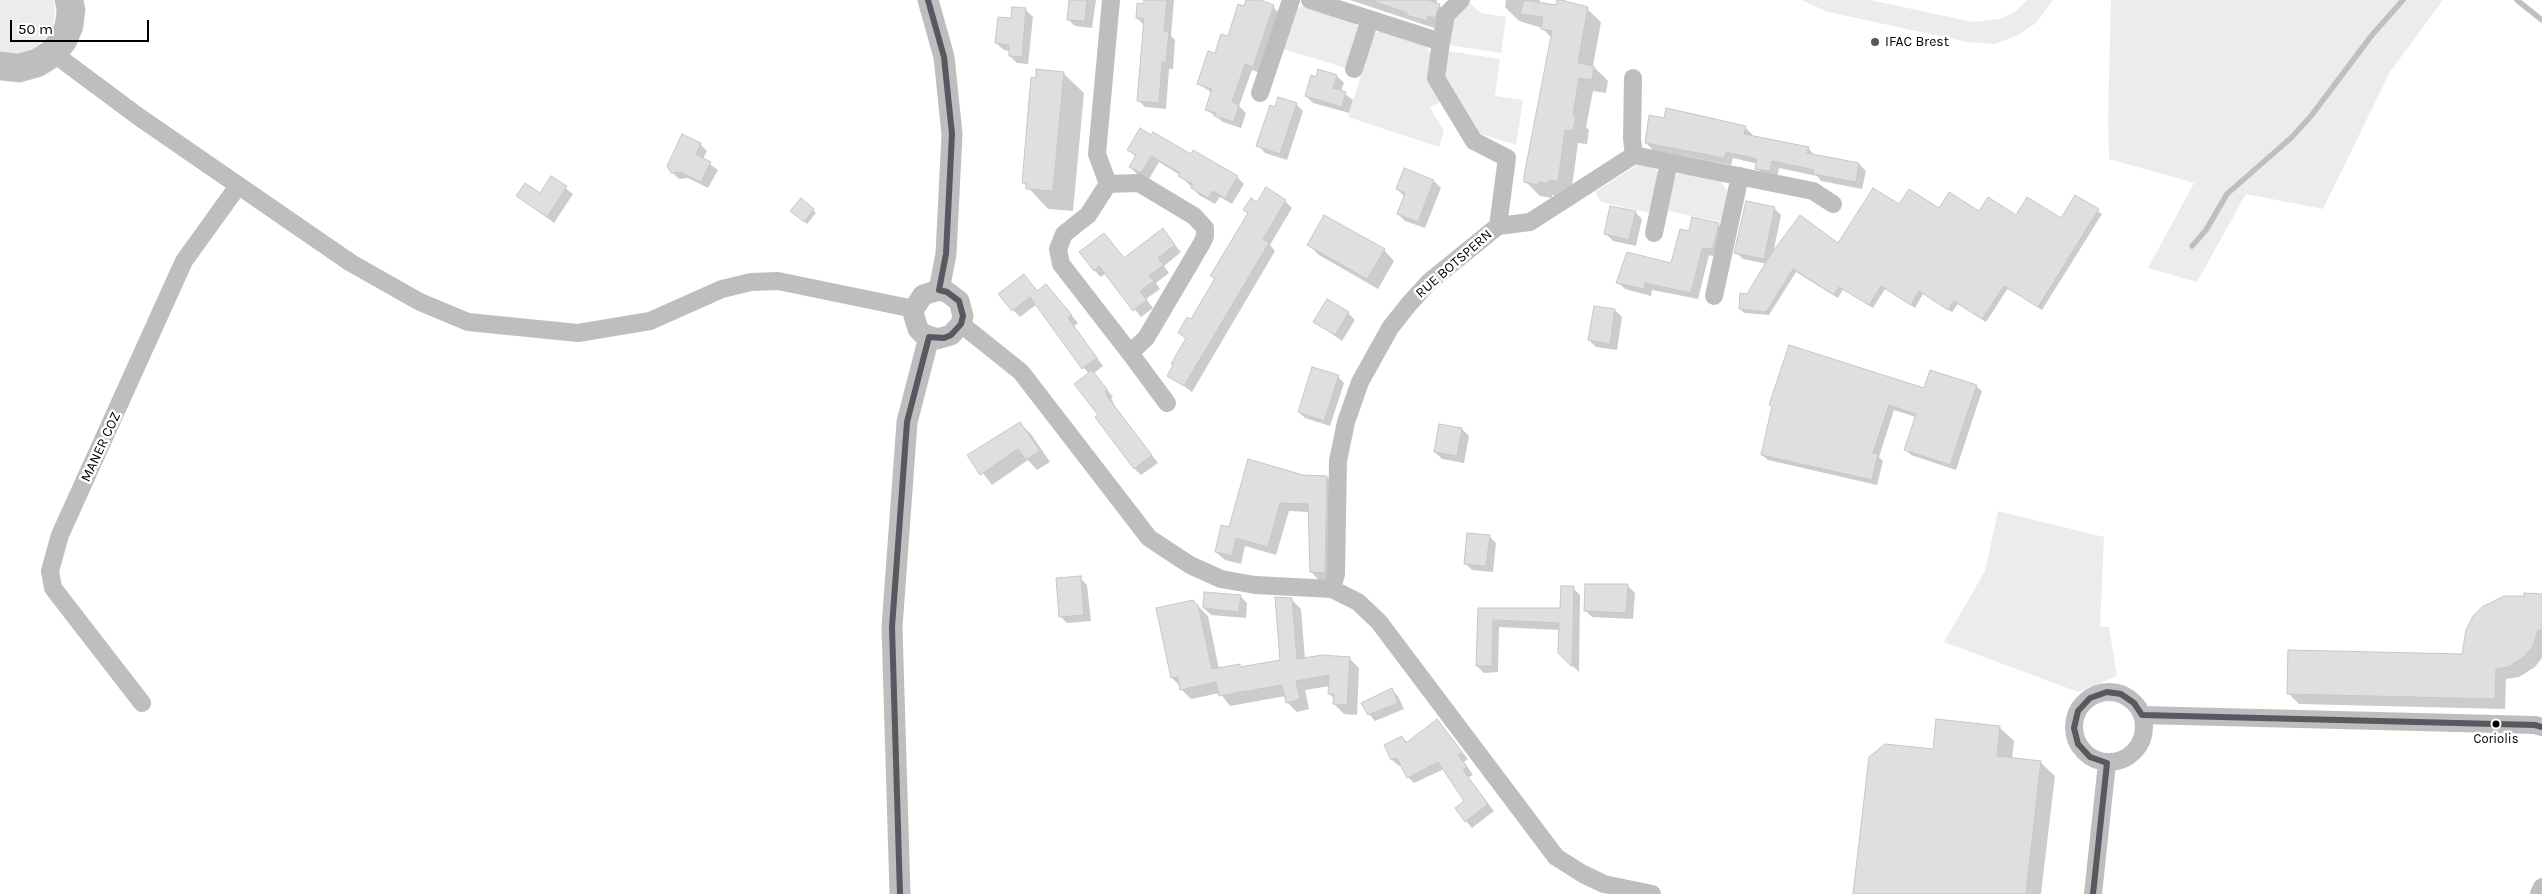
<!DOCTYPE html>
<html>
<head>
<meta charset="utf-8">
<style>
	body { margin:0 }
	#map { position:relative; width:2542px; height:894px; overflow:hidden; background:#fff; font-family:Karla,sans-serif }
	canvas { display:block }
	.scale { position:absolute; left:10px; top:20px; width:139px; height:22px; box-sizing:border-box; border:2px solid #000; border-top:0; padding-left:6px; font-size:15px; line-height:18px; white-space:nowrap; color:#000; -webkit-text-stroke:4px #fff; paint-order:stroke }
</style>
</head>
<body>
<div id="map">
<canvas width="2542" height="894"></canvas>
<div class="scale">50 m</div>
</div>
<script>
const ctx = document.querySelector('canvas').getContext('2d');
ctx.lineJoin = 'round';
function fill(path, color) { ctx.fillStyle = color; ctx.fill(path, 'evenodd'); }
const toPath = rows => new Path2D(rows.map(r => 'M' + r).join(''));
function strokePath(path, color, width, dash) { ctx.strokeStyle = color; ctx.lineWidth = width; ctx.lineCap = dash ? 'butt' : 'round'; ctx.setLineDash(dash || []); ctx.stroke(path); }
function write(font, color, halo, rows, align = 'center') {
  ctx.font = font + ' Karla,sans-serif'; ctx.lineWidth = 5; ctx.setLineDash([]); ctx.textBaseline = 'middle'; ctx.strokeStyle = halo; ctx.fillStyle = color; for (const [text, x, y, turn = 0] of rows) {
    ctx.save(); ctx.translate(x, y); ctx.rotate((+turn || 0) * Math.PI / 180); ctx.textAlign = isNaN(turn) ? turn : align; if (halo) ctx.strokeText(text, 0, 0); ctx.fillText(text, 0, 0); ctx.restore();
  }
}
const green = toPath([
	[0,0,54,0,55,13,53,26,46,38,35,47,23,53,9,54,0,52],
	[1801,0,1870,0,1973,22,2000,19,2016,11,2027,0,2053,0,2036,23,2018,35,1995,44,1967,42,1828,12],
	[2111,0,2443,0,2390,72,2323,209,2246,194,2197,282,2148,268,2194,183,2109,159,2108,119],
	[1470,3,1481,13,1506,17,1501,53,1449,45,1454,17],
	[1302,6,1355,23,1359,29,1346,68,1283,49,1296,9],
	[1380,31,1425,45,1432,55,1431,90,1434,89,1442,101,1430,108,1444,131,1439,147,1348,117,1363,69,1366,64,1364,63,1374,34],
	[1448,51,1500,59,1495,96,1523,100,1516,145,1481,134,1445,75],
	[1639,164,1654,168,1659,174,1650,213,1601,202,1595,192],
	[1682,172,1720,180,1728,192,1722,222,1668,211,1675,176],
	[1998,511,2104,537,2100,627,2109,627,2117,676,2078,692,1944,642,1985,571]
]);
const shadow = toPath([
	[1069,0,1096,0,1092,28,1075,26,1068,19],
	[1145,0,1174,0,1171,36,1175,40,1173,69,1169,69,1166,109,1145,107,1138,100,1144,25,1137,18],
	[1247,0,1273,7,1280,14,1260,73,1252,70,1239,106,1246,113,1241,128,1223,122,1206,109,1212,93,1199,84,1229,38],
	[1350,0,1437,0,1436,3,1447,12,1442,24,1436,23,1434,28],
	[1506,0,1540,0,1539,4,1587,9,1601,22,1593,66,1608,81,1606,93,1593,91,1586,127,1589,130,1587,144,1578,143,1571,194,1561,197,1552,195,1552,198,1540,196,1526,182,1537,108,1540,108,1552,38,1542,28,1519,21,1505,7],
	[1026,10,1033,17,1028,64,1017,63,1010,56,1010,51,1004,50,996,43,1012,20],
	[1319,71,1337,76,1344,83,1341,91,1353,100,1349,113,1313,103,1306,96],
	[1063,73,1084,93,1073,211,1048,209,1023,182],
	[1296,104,1303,111,1287,160,1265,153,1258,145,1276,108],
	[1667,110,1745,127,1752,134,1752,137,1808,148,1815,156,1859,164,1866,171,1862,189,1821,181,1817,176,1779,168,1777,178,1764,175,1757,168,1758,164,1733,158,1731,165,1653,150,1646,143,1665,119],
	[700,144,707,151,703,159,718,170,708,188,688,178,679,179,672,172],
	[1129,150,1192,156,1237,177,1244,184,1232,204,1220,197,1215,204,1199,195,1180,175,1159,162,1149,179,1137,174,1130,167,1136,157],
	[1404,170,1434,181,1441,188,1425,228,1405,221,1398,214,1405,197,1397,189],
	[552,178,573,194,554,223,517,195,540,194],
	[2076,196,2102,214,2042,310,2008,288,1986,322,1958,304,1952,312,1923,294,1915,308,1885,289,1873,308,1843,289,1838,298,1796,272,1769,315,1744,313,1740,309,1767,264,1743,259,1736,252,1774,208,1781,215,1773,254,1839,245,1899,206,2061,220],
	[1285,201,1292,208,1270,245,1275,251,1192,392,1169,375,1187,340,1179,332,1191,321,1216,279,1212,275,1249,214,1245,210,1257,204],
	[813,210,816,213,807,224,795,214],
	[1635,212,1642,219,1636,246,1613,241,1606,234],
	[1718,224,1725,231,1715,257,1709,255,1698,299,1652,290,1651,296,1625,289,1618,282,1672,264,1690,232],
	[1162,230,1181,252,1164,266,1169,273,1156,283,1160,289,1146,299,1153,308,1141,317,1106,273,1101,277,1094,270,1104,234,1124,259],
	[1308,244,1384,250,1394,261,1378,289,1319,255],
	[1024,276,1038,292,1053,293,1078,323,1074,326,1103,366,1094,373,1113,397,1111,398,1116,408,1158,463,1141,475,1134,468,1100,415,1089,374,1064,343,1037,304,1020,317,1013,310],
	[1615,310,1622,317,1617,350,1596,347,1589,340],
	[1348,313,1355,320,1342,341,1315,322],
	[1338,377,1344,383,1330,426,1305,418,1299,412],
	[1976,386,1982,391,1956,470,1911,455,1906,450,1916,417,1894,410,1879,457,1883,461,1877,485,1768,460,1762,455,1925,389],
	[1020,424,1031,434,1050,462,1037,470,1028,460,992,485,969,455],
	[1462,429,1469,436,1464,463,1442,459,1435,452],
	[1303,476,1327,477,1335,486,1333,581,1320,581,1311,572,1309,512,1289,511,1276,555,1245,546,1241,564,1225,560,1216,552,1230,528],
	[1489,536,1496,543,1493,572,1472,570,1465,563],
	[1080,578,1087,585,1091,621,1067,623,1060,616],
	[1628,586,1635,593,1633,619,1592,617,1585,610],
	[1573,588,1580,595,1579,672,1559,652,1560,630,1499,627,1498,672,1484,673,1477,666,1479,610,1561,609],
	[2542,595,2542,658,2535,667,2519,677,2506,679,2505,709,2299,704,2288,693,2462,655],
	[1240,596,1247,603,1246,618,1211,615,1204,608],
	[1291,599,1301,609,1305,659,1349,658,1359,668,1357,715,1344,714,1334,704,1334,699,1329,693,1330,686,1305,690,1309,709,1297,712,1287,702,1286,696,1230,706,1220,693,1191,699,1181,689,1180,686,1172,678,1193,601,1208,616,1219,669,1239,666,1242,668,1281,661],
	[1392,690,1398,696,1404,709,1375,721,1369,714],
	[1437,721,1468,759,1464,762,1473,775,1468,777,1494,811,1472,828,1466,821,1466,802,1444,769,1414,783,1408,777,1402,765,1399,766,1392,760,1402,737,1408,743],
	[1999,727,2014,741,2012,759,2040,762,2055,776,2041,894,1855,894,1934,751]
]);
const stream = toPath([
	[2517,0,2542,20],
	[2192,246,2206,230,2227,194,2292,137,2311,116,2372,35,2403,0]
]);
const building = toPath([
	[1069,0,1087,0,1085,21,1067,20,1069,0],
	[1144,0,1167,0,1164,31,1169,32,1166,63,1162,62,1159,103,1137,101,1144,19,1136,18,1137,3,1143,4,1144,0],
	[1246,0,1260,0,1274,5,1253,67,1245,64,1232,102,1239,105,1234,122,1214,116,1216,113,1205,110,1212,89,1197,84,1208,51,1215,53,1221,34,1228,36,1238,4,1244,6,1246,0],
	[1376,0,1429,0,1440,4,1435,18,1428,16,1427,21,1406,15,1407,13,1376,2,1376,0],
	[1524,0,1556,5,1557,0,1561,0,1588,7,1578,63,1594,66,1592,80,1579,78,1573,115,1576,115,1573,131,1565,130,1558,181,1549,180,1548,183,1539,182,1538,185,1524,182,1524,176,1552,31,1541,29,1543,17,1520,14,1524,0],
	[1012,7,1026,8,1022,57,1009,56,1009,45,995,43,998,17,1011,18,1012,7],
	[1036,69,1064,72,1053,191,1026,189,1026,183,1022,183,1031,77,1036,78,1036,69],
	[1318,69,1337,75,1333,88,1346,92,1342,107,1305,96,1311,75,1316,77,1318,69],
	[1278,97,1297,103,1280,154,1256,146,1270,105,1275,107,1278,97],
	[1666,108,1746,126,1744,134,1809,147,1807,153,1859,163,1856,182,1813,174,1814,170,1772,161,1770,171,1755,169,1757,159,1726,152,1724,158,1645,143,1649,115,1664,118,1666,108],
	[1140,128,1151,135,1153,132,1191,154,1193,150,1238,176,1225,198,1213,191,1208,198,1191,188,1193,184,1178,176,1180,173,1151,156,1141,173,1129,167,1136,155,1127,150,1140,128],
	[682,134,701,143,696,154,711,162,701,182,680,172,671,173,667,166,682,134],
	[1404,168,1434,180,1418,222,1397,214,1405,193,1396,189,1404,168],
	[551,176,567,186,547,217,516,196,525,183,540,193,551,176],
	[1266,187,1286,200,1263,239,1269,243,1184,386,1167,376,1173,365,1171,364,1186,338,1178,333,1187,317,1191,319,1215,278,1210,276,1248,213,1243,210,1251,198,1257,202,1266,187],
	[1873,188,1899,204,1909,189,1939,208,1949,192,1979,211,1988,197,2016,215,2027,197,2061,218,2075,195,2099,209,2038,307,2004,286,1982,319,1954,301,1948,310,1919,291,1911,305,1881,286,1869,305,1839,287,1834,295,1793,269,1766,312,1739,309,1740,293,1747,294,1771,254,1800,215,1838,243,1873,188],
	[801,198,814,209,804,222,790,211,801,198],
	[1746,201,1775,207,1764,259,1734,253,1746,201],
	[1610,206,1636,211,1629,240,1604,234,1610,206],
	[1324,215,1385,249,1367,279,1307,245,1324,215],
	[1692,217,1719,223,1713,248,1702,249,1691,293,1645,283,1644,289,1616,283,1627,252,1671,263,1680,229,1689,231,1692,217],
	[1163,228,1175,245,1158,258,1163,265,1149,276,1154,281,1140,291,1147,300,1133,311,1099,266,1094,271,1079,252,1104,233,1124,258,1163,228],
	[1024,274,1037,291,1046,284,1072,315,1068,318,1097,358,1082,369,1030,297,1012,311,998,294,1024,274],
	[1327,299,1349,312,1335,335,1313,322,1327,299],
	[1594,306,1615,309,1610,344,1588,340,1594,306],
	[1789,345,1924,388,1930,370,1977,385,1950,465,1904,450,1916,414,1889,405,1873,453,1878,454,1872,480,1761,455,1772,406,1769,405,1789,345],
	[1312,367,1339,375,1324,421,1298,412,1312,367],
	[1092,370,1107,389,1105,391,1109,399,1152,455,1134,469,1095,417,1098,415,1074,384,1092,370],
	[1020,422,1040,451,1026,460,1018,449,980,475,967,455,1020,422],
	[1439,424,1462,428,1457,456,1434,452,1439,424],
	[1248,459,1303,475,1327,476,1325,573,1310,572,1308,504,1280,503,1268,547,1236,538,1232,556,1215,552,1221,525,1229,527,1248,459],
	[1467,533,1490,535,1486,566,1464,564,1467,533],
	[1081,576,1084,615,1059,617,1056,578,1081,576],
	[1585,584,1628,584,1626,613,1584,611,1585,584],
	[1561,586,1574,586,1572,667,1558,653,1559,623,1493,620,1492,666,1476,666,1478,608,1560,608,1561,586],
	[1204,592,1241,595,1239,612,1203,608,1204,592],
	[2524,593,2542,594,2542,630,2538,630,2533,646,2524,657,2508,667,2496,669,2495,699,2287,694,2288,650,2462,654,2466,630,2473,616,2482,607,2504,596,2524,596,2524,593],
	[1275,597,1292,598,1297,659,1322,655,1350,657,1347,705,1333,704,1334,694,1328,694,1329,675,1296,681,1300,699,1286,703,1282,685,1219,696,1216,682,1180,690,1178,677,1171,678,1156,608,1193,600,1198,605,1212,669,1240,664,1240,667,1280,660,1275,597],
	[1392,688,1398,703,1368,715,1361,703,1392,688],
	[1437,719,1462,752,1458,755,1467,767,1463,770,1488,804,1465,822,1455,808,1464,801,1438,762,1407,778,1397,758,1391,760,1384,745,1402,736,1406,743,1437,719],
	[1936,719,2000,726,1997,756,2041,761,2026,894,1853,894,1869,757,1885,744,1933,749,1936,719]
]);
const minor = toPath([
	[1310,0,1441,42,1436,78,1474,141,1507,158,1498,226],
	[1441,42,1446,15,1461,0],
	[53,53,139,117,351,263,420,302,468,322,578,333,650,321,722,289,751,282,778,281,914,309,914,316],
	[1354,69,1370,19],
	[1633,78,1632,139,1634,155],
	[1260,93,1291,0],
	[1108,184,1139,183,1194,216,1205,228,1205,236,1202,243,1146,338,1130,353,1061,264,1058,249,1064,234,1088,215,1108,184,1097,154,1111,0],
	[1654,233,1669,162],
	[1714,296,1740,176],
	[961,324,1021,372,1149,538,1190,565,1221,579,1255,585,1332,589,1358,602,1379,622,1556,857,1583,874,1604,884,1652,894],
	[1130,353,1167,403],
	[1332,589,1336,574,1338,461,1346,422,1360,382,1390,328,1409,304,1429,282,1498,226,1530,222,1634,155,1813,191,1833,204],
	'2074 727a35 35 0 1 1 70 0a35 35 0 1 1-70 0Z',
	[142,703,53,588,50,571,60,535,184,261,238,186],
	[2142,715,2535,725,2542,727],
	[2093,894,2107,763],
	[2539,894,2542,887]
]);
const tertiary = toPath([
	[928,0,944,57,952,134,946,254,939,290],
	[914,316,918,329,923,334,937,339,951,335,961,324,963,316,959,301,947,292,939,290,923,295,914,309],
	[900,894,892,627,907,422,929,337]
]);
const primary = toPath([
	[0,66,19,68,37,63,53,53,63,40,69,26,71,10,69,0]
]);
const bus1 = toPath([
	[900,894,892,627,907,422,929,337,944,338,951,335,961,324,963,316,959,301,947,292,939,290,946,254,952,134,944,57,928,0],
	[2093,894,2107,763,2090,757,2078,744,2074,728,2078,711,2090,698,2107,692,2121,694,2134,703,2142,715,2535,725,2542,727]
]);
const markers = [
	[1875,42,5,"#595959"],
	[2496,724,4.5,"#000"]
];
const busNames = [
	["Coriolis",2496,739]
];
const poiNames = [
	["IFAC Brest",1885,42]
];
const streetNames = [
	["RUE BOTSPERN",1454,264,-41],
	["MANER COZ",101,447,-65]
];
fill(green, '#ececec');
fill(shadow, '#0003');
strokePath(stream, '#bfbfbf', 5.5);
fill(building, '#dfdfdf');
strokePath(building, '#c7c7c7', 1);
strokePath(primary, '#dbdbdb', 29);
strokePath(minor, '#bebebe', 18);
strokePath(tertiary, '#bebebe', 21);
strokePath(primary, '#bebebe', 28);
strokePath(bus1, '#56595f', 6);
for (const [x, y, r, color] of markers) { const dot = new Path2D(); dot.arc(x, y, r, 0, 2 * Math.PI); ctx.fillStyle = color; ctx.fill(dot); strokePath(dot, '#fff', 2); }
write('13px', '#000', '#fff', busNames);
write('14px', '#000', '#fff', poiNames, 'left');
write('14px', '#000', '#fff', streetNames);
</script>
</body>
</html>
